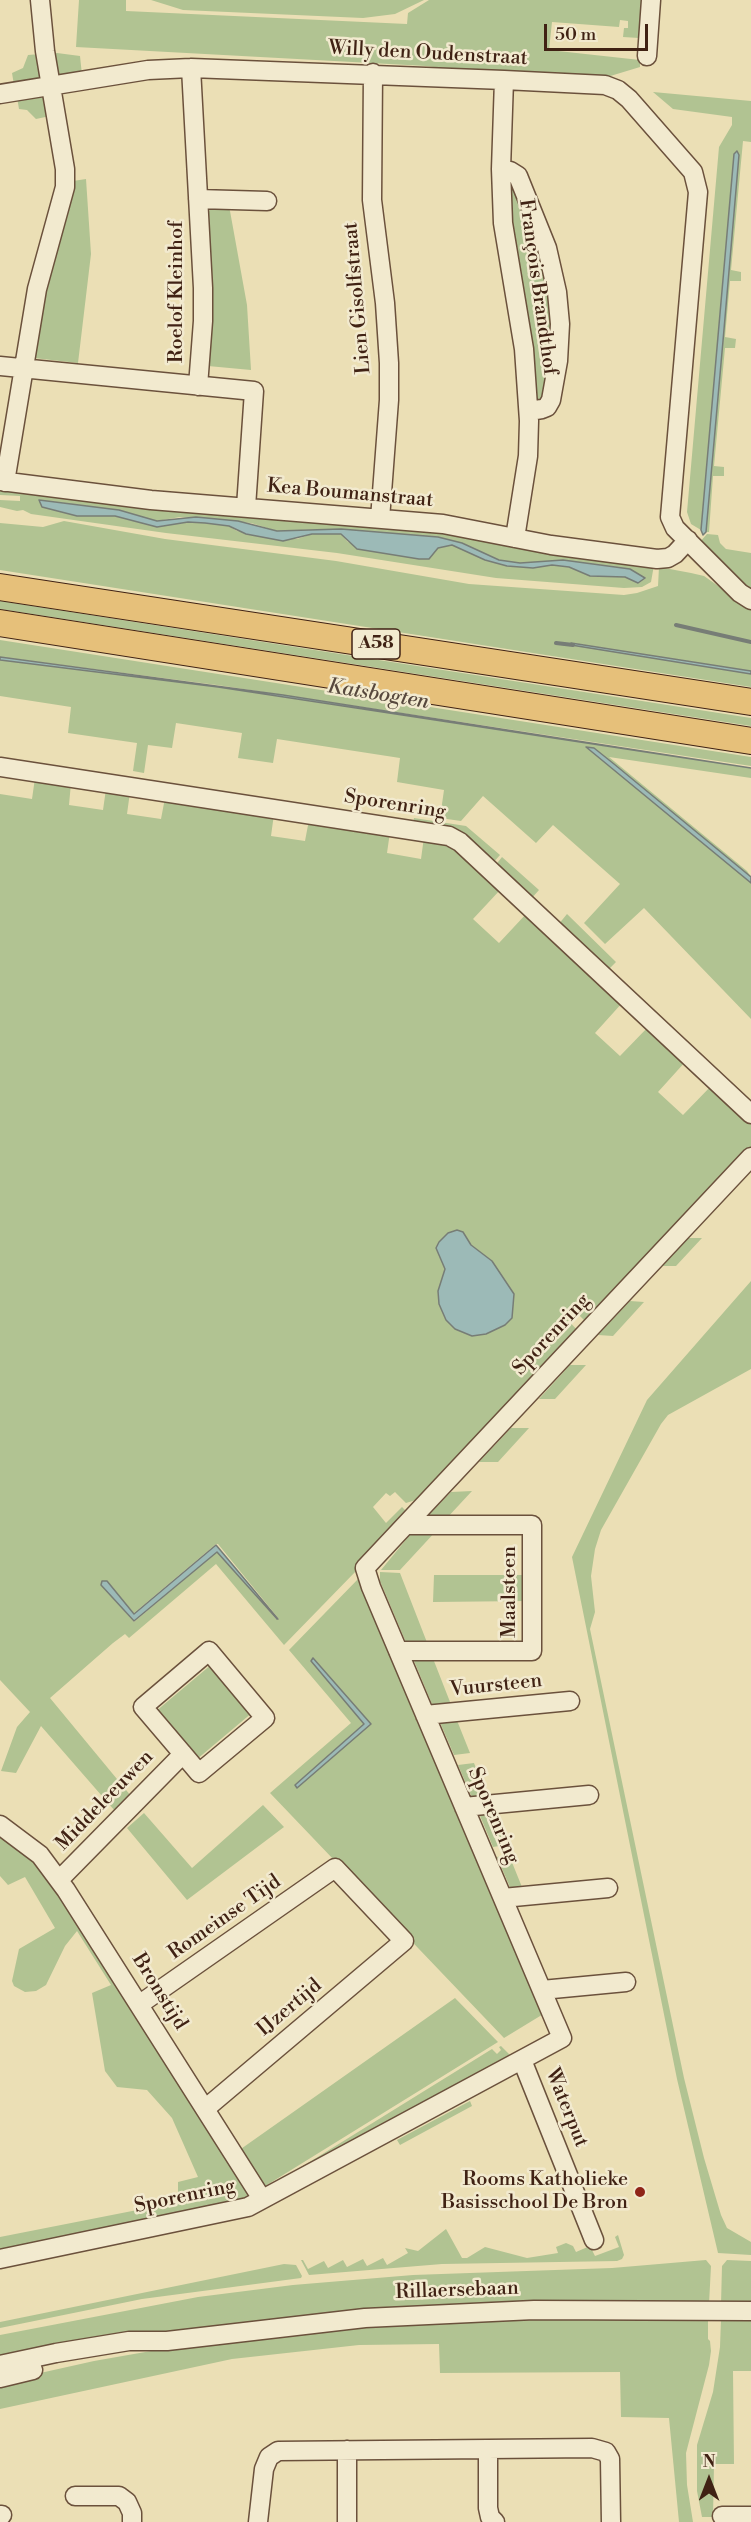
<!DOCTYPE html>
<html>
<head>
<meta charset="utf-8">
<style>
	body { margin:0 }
	#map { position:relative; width:751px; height:2522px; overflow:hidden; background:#ebdfb5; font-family:"Libre Bodoni",serif }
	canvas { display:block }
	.north { position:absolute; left:679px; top:2450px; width:60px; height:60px; -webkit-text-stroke:4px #f2eacf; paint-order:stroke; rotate:0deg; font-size:16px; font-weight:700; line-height:24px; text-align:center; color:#402214 }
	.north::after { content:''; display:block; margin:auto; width:21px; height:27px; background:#402214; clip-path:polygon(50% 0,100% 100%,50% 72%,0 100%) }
	.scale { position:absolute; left:544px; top:24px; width:104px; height:27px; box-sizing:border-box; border:3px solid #402214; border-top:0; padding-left:8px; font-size:18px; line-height:21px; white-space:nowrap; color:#402214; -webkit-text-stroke:4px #f2eacf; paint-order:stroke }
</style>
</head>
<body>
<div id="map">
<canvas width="751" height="2522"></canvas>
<div class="north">N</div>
<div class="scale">50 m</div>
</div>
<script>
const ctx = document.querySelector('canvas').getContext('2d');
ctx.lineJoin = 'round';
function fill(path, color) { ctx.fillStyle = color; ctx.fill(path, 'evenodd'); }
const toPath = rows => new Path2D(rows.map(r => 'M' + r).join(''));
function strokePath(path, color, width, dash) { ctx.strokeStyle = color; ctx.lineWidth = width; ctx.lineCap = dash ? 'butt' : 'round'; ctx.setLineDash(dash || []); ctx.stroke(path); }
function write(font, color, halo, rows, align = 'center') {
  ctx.font = font + ' "Libre Bodoni",serif'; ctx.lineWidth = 5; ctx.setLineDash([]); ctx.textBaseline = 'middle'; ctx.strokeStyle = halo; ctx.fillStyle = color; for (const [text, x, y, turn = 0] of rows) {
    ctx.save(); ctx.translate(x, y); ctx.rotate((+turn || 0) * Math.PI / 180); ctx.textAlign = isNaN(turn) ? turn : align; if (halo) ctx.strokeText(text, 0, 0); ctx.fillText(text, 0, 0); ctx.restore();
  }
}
const green = toPath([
	[79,0,126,0,126,11,407,24,408,13,429,0,645,0,642,36,639,38,623,37,624,28,628,28,628,21,620,20,619,27,552,22,549,50,640,60,640,67,607,77,472,72,426,66,76,47],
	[151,0,424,0,395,14,363,18,183,10],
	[57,53,80,56,82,75,59,76,55,72,51,54],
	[40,54,42,75,39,80,14,85,12,73,23,68,28,55],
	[653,92,751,101,751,142,743,141,731,270,741,272,741,281,730,281,725,337,736,339,735,348,725,348,714,466,724,467,724,476,713,476,709,532,706,532,723,341,734,154,701,530,691,524,687,512,719,147,732,125,732,117,673,109],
	[39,95,45,99,50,116,36,119,27,110,19,109,17,97],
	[510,177,542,249,554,306,547,400,537,404,509,223],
	[86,179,91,254,78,363,34,358,51,258,73,181],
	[212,206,228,207,230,211,247,305,251,370,208,366,207,215],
	[0,487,382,523,654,565,651,582,642,587,624,588,496,578,337,553,166,533,31,514,23,510,17,511,0,507,0,500,20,501,20,496,0,495],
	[40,500,119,510,157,521,180,517,251,523,277,531,325,529,438,537,462,543,499,560,520,563,563,560,630,569,645,578,638,583,625,577,590,576,569,567,552,565,533,568,507,566,452,545,438,548,429,559,419,559,348,542,341,534,312,534,297,539,237,531,229,526,205,523,188,522,157,527,115,516,77,516,42,507],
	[64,521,165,539,336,561,469,584,624,595,637,593,658,586,659,567,691,573,704,576,751,609,751,671,572,643,571,645,751,674,751,687,0,570,0,523,43,527],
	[707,534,718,535,720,543,726,549,751,553,751,593,699,543],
	[0,601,751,718,751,726,0,609],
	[0,640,751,757,751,766,217,685,0,657],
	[0,660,218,687,751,768,751,778,609,757,747,871,751,877,594,748,587,747,751,883,751,1019,644,908,605,944,584,923,620,884,553,825,536,843,483,796,461,821,440,818,444,790,397,782,400,758,277,739,273,763,238,758,242,733,176,723,172,748,148,745,144,773,133,771,137,743,68,733,71,707,0,696],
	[35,778,71,783,69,805,103,810,106,789,130,792,127,814,161,819,165,798,274,814,271,836,305,841,309,820,390,832,387,853,421,859,424,837,450,842,501,889,473,919,499,943,527,913,623,1002,595,1033,620,1056,649,1026,686,1061,658,1092,683,1115,712,1085,751,1123,751,1149,587,1323,574,1310,566,1318,579,1332,422,1498,406,1503,395,1492,390,1496,386,1493,373,1507,386,1523,402,1507,408,1513,357,1570,284,1645,216,1564,129,1638,125,1634,113,1643,50,1698,131,1796,115,1811,41,1726,16,1773,1,1771,17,1727,30,1712,0,1680,0,794,32,799],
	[448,1233,471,1245,492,1261,514,1294,443,1275,446,1269,436,1248,439,1242],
	[216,1544,218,1544,279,1619,276,1619,217,1552,134,1622,101,1585,102,1581,107,1582,134,1613],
	[414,818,466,826,500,855,492,864,413,824],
	[502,857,539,890,530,900,494,867],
	[567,914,616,962,607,971,558,925],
	[683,1238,702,1238,676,1266,662,1266,659,1264],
	[751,1281,751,1369,668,1415,661,1424,601,1530,595,1549,591,1576,595,1612,590,1629,684,2078,704,2158,721,2215,727,2228,751,2242,751,2255,718,2253,677,2079,572,1557,647,1400],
	[630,1301,644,1302,613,1336,598,1335],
	[570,1365,586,1365,555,1399,539,1399],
	[511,1428,529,1428,498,1462,479,1462],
	[472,1491,446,1519,425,1519,451,1492],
	[414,1530,437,1530,400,1570,381,1570],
	[380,1572,400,1573,428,1645,407,1645,380,1581],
	[434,1575,526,1575,526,1601,433,1602],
	[360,1577,545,2013,504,2038,270,1793,351,1723,289,1650],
	[412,1656,432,1656,452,1707,434,1709],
	[212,1664,253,1712,196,1760,155,1712],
	[456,1718,470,1753,454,1755,439,1720],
	[474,1763,488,1799,473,1800,458,1765],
	[263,1805,284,1827,187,1900,127,1828,144,1813,192,1868],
	[491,1810,505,1845,493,1847,478,1811],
	[0,1829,50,1876,249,2193,245,2200,0,2253,0,2237,178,2202,178,2182,198,2177,172,2118,147,2090,117,2087,105,2071,92,1993,111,1985,77,1931,65,1946,46,1985,36,1991,25,1992,14,1986,12,1981,19,1949,55,1928,25,1877,8,1885,0,1876],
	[509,1855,524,1892,512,1892,497,1857],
	[455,1998,498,2042,262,2188,238,2151],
	[501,2046,513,2058,266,2189,492,2049,497,2054,501,2050,499,2047],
	[470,2101,472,2106,400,2145,397,2140],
	[446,2229,462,2258,467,2258,485,2247,527,2258,558,2253,556,2247,566,2243,573,2246,576,2252,590,2246,595,2256,619,2247,615,2237,618,2235,624,2255,622,2259,617,2261,442,2264,309,2275,301,2260,303,2260,308,2269,324,2261,328,2268,343,2260,347,2267,363,2259,367,2266,383,2258,387,2265,408,2253,405,2248,418,2251],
	[706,2260,711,2266,709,2304,368,2310,193,2329,0,2361,0,2335,198,2297,293,2285,413,2275,612,2268],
	[727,2260,751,2261,751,2304,721,2304,722,2266],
	[284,2264,296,2265,302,2276,301,2278,142,2299,0,2328,0,2322],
	[506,2319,708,2319,708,2339,710,2341,711,2351,709,2365,686,2453,687,2485,693,2522,679,2522,669,2418,621,2417,620,2372,440,2373,439,2344,359,2345,232,2359,0,2409,0,2382,94,2361,151,2351,377,2325],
	[721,2319,751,2319,751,2371,733,2371,734,2464,714,2464,713,2517,702,2517,697,2491,697,2445,713,2392,720,2347]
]);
const water = toPath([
	[737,151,739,155,723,341,706,532,703,535,701,530,734,154,737,151],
	[39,500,119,510,157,521,196,517,238,521,277,531,341,529,438,537,462,543,499,560,520,563,563,560,630,569,645,578,638,583,625,577,590,576,569,567,552,565,533,568,507,566,485,560,452,545,438,548,429,559,419,559,357,549,341,534,312,534,283,541,246,534,229,526,205,523,188,522,157,527,115,516,77,516,42,507,39,500],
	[571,643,751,671,751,674,571,645,571,643],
	[0,657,283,695,751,768,218,687,0,660,0,657],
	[586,747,594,748,614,764,751,877,751,883,586,747],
	[457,1230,463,1232,471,1245,492,1261,514,1294,512,1318,505,1325,486,1334,472,1336,455,1329,446,1320,439,1304,438,1291,445,1269,436,1248,439,1242,448,1233,457,1230],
	[216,1545,278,1619,277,1619,217,1552,134,1621,101,1585,102,1581,107,1581,134,1614,216,1545],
	[313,1658,371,1724,297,1788,295,1785,364,1724,311,1661,313,1658]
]);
const stream = toPath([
	[676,625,751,642],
	[556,643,573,645]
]);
const minor = toPath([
	[647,56,651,0],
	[191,68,203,288,203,321,198,386],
	[373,73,372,200,385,303,389,363,389,400,380,519],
	[504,80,501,169,503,223,524,349,529,421,528,456,515,538],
	[0,94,148,70,191,68,504,80,605,85,618,90,629,99,693,172,698,192,670,517,675,528,740,593,751,600],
	[501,169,510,171,518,176,547,248,557,292,560,324,558,361,551,400,547,407,542,409,529,411],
	[198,199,267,201],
	[0,366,254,391,246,507],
	[0,481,151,500,443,524,551,545,657,559,668,558,675,554,688,540],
	[5,482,37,289,65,187,65,169,45,51,40,0],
	[0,767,449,836,460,842,751,1114],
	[398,1651,532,1651,532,1525,406,1525],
	[425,1715,570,1701],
	[464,1807,589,1795],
	[0,1825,40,1855,66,1890,262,2199],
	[59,1880,183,1754,199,1773,265,1718,209,1651,143,1707,183,1754],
	[503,1898,608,1888],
	[542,1990,626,1982],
	[140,2004,335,1868,404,1941,205,2109],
	[522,2060,594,2240],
	[0,2259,248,2207,562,2038,371,1587,365,1568,751,1157],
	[0,2365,56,2353,129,2341,167,2341,365,2318,534,2310,751,2311],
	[0,2378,33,2370],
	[488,2449,488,2508,490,2517,495,2522],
	[347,2450,347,2522],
	[75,2496,119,2496,127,2502,132,2513,132,2522],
	[0,2515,2,2515],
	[722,2516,751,2516],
	[258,2522,264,2469,269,2457,278,2451,592,2448,606,2452,610,2459,611,2522]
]);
const highway = toPath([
	[0,587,751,702],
	[0,623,751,741]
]);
const markers = [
	[640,2192,6,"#8f2418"]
];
const shields = [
	[376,644,48]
];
const shieldNames = [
	["A58",376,644]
];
const streetNames = [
	["Willy den Oudenstraat",428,54,3],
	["François Brandthof",537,287,82],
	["Roelof Kleinhof",177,292,-90],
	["Lien Gisolfstraat",358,298,-95],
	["Kea Boumanstraat",350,494,5],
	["Sporenring",395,805,9],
	["Sporenring",552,1335,-47],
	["Maalsteen",510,1592,-90],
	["Vuursteen",496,1686,-6],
	["Middeleeuwen",105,1801,-46],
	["Sporenring",493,1816,67],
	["Romeinse Tijd",225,1918,-35],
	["Bronstijd",159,1992,58],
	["IJzertijd",290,2008,-40],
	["Waterput",566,2108,68],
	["Sporenring",185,2197,-12],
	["Rillaersebaan",457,2291,-2]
];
const poiNames = [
	["Rooms Katholieke",628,2180],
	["Basisschool De Bron",628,2203]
];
const waterNames = [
	["Katsbogten",378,695,9]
];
fill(green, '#b1c392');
fill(water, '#9cbab7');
strokePath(water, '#777d76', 1.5);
strokePath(stream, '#777d76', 4);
strokePath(minor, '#6b513c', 21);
strokePath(highway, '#402214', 28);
strokePath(minor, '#f2eacf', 18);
strokePath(highway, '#e6c07a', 26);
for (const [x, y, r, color] of markers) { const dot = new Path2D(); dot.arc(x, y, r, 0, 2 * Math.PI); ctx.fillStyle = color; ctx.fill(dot); strokePath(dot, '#f2eacf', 2); }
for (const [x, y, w] of shields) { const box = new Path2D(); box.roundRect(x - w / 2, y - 15, w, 30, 4.5); ctx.fillStyle = '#f2eacf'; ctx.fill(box); strokePath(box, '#402214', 1.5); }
write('bold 18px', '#402214', null, shieldNames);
write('20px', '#402214', '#f2eacf', streetNames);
write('20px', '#402214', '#f2eacf', poiNames, 'right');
write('italic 21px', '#57483d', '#f2eacf', waterNames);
</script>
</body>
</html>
